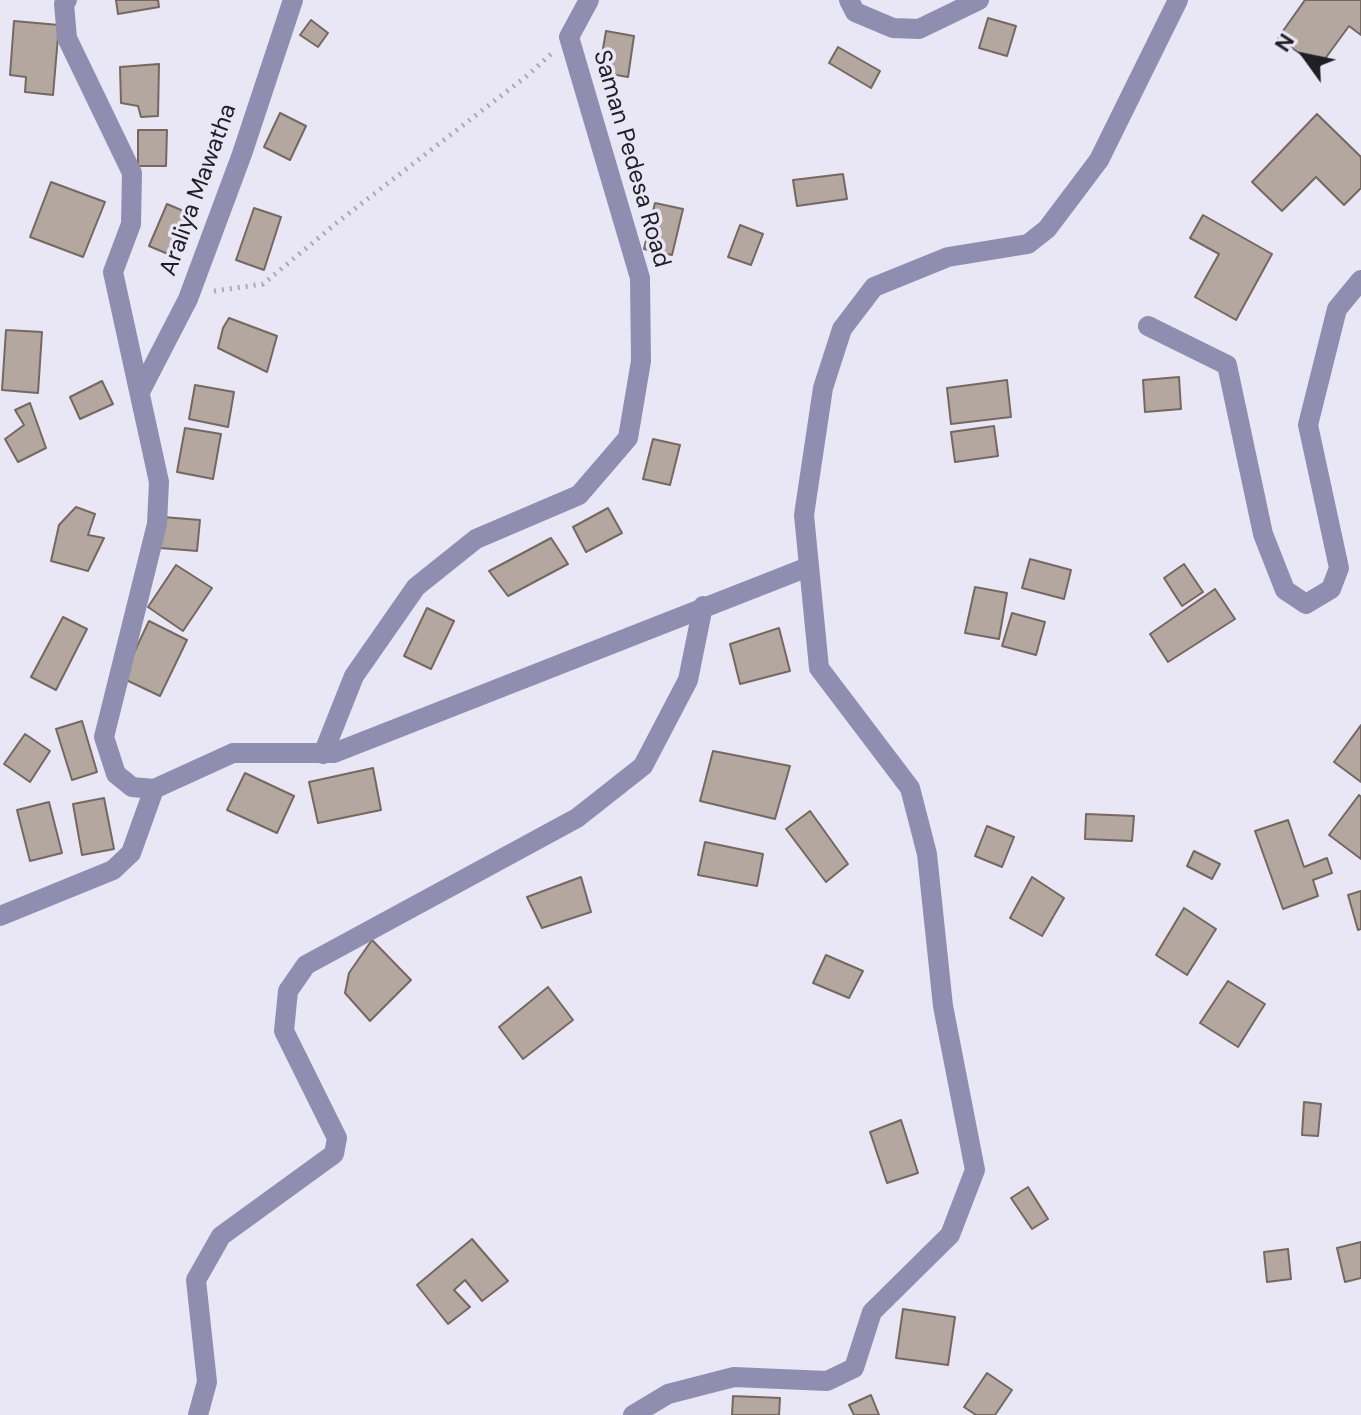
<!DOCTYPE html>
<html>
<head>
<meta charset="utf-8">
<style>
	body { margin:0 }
	#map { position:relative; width:1361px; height:1415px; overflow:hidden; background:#e9e7f6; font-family:"DM Sans",sans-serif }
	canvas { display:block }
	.north { position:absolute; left:1265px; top:16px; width:80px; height:80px; -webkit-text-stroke:6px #e9e7f6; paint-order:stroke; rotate:303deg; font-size:22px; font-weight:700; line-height:32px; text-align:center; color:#1f1e24 }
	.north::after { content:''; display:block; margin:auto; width:28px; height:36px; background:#1f1e24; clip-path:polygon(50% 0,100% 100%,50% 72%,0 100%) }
</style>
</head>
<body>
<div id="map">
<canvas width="1361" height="1415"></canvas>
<div class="north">N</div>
</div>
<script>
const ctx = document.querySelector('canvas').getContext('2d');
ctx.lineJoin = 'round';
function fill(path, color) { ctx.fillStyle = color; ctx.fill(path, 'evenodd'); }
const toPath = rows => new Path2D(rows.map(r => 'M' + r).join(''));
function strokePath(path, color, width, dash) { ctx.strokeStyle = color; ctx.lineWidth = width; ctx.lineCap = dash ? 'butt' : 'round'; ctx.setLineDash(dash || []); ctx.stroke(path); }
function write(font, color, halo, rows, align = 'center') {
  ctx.font = font + ' "DM Sans",sans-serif'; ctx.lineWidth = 7; ctx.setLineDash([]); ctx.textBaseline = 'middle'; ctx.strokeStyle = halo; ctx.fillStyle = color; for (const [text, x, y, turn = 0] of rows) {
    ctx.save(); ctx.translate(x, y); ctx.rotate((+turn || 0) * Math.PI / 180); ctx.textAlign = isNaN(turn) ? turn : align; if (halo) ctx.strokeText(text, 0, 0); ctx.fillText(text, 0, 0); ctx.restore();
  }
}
const building = toPath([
	[116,0,158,0,159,7,118,14,116,0],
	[1305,0,1361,0,1361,35,1349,26,1319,67,1278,38,1305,0],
	[988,18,1016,26,1007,56,979,48,988,18],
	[311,20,328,33,318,47,300,35,311,20],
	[14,21,59,25,53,95,25,92,26,77,10,75,14,21],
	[606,31,634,36,628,77,599,72,606,31],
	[838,47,880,71,871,88,829,63,838,47],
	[159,64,158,116,141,117,138,106,121,103,120,67,159,64],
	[280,113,306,126,290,160,264,147,280,113],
	[1317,114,1361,157,1361,188,1344,205,1316,177,1282,211,1252,182,1317,114],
	[138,130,167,130,166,166,138,166,138,130],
	[843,174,847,199,797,206,793,180,843,174],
	[51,182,105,202,83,257,30,237,51,182],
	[655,203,683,209,672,255,644,249,655,203],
	[167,204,193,215,175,257,149,246,167,204],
	[254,208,281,217,264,270,236,260,254,208],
	[1203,215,1272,254,1236,320,1195,297,1219,254,1190,238,1203,215],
	[740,225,763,234,751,265,728,257,740,225],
	[229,318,277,336,267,372,218,348,223,328,229,318],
	[6,330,42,332,38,393,2,390,6,330],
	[1179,377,1181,409,1145,412,1143,380,1179,377],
	[1007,380,1011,417,951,424,947,388,1007,380],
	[102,381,113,404,80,419,70,397,102,381],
	[195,385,234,392,228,427,189,419,195,385],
	[30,403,46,448,18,462,5,439,24,425,15,410,30,403],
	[994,426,998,456,955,462,951,432,994,426],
	[185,428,221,434,213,479,177,472,185,428],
	[653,439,680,445,670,485,643,479,653,439],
	[76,507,95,514,88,535,104,538,88,571,51,561,59,525,76,507],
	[608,508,622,533,586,552,573,527,608,508],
	[163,517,200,520,197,551,160,548,163,517],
	[551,538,568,564,508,596,489,571,551,538],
	[1030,559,1071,570,1064,599,1022,588,1030,559],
	[1184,564,1203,592,1182,606,1164,578,1184,564],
	[176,565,212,588,183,631,148,607,176,565],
	[975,587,1007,593,999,639,965,633,975,587],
	[1215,589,1235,619,1168,662,1150,634,1215,589],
	[427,608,454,621,431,669,404,656,427,608],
	[1012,613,1045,622,1036,655,1002,646,1012,613],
	[63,617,87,629,56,690,31,677,63,617],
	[149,621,187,640,160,696,122,678,149,621],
	[779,628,790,671,740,684,730,644,779,628],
	[82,721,97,772,72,780,56,729,82,721],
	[1361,725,1361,782,1334,762,1361,725],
	[25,734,50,751,30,782,4,764,25,734],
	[713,751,790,766,775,819,700,801,713,751],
	[373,768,381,810,318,823,309,782,373,768],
	[245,773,294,796,277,833,227,810,245,773],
	[1359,795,1361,797,1361,859,1329,835,1359,795],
	[104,798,114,849,82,855,73,804,104,798],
	[49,802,62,853,30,861,17,810,49,802],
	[810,811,848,864,826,882,786,829,810,811],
	[1086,814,1134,816,1132,841,1085,839,1086,814],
	[1288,820,1304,867,1327,858,1332,873,1313,880,1318,896,1283,909,1255,831,1288,820],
	[987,826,1014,837,1002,867,975,856,987,826],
	[705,842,763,854,757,886,698,875,705,842],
	[1194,851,1220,864,1212,879,1187,866,1194,851],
	[581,877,591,912,542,928,527,897,581,877],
	[1032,877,1064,898,1042,936,1010,918,1032,877],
	[1361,891,1361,929,1358,930,1348,895,1361,891],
	[1184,908,1216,929,1187,975,1156,955,1184,908],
	[372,940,411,980,370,1021,345,993,349,973,372,940],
	[826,955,863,971,849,998,813,983,826,955],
	[1228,981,1265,1004,1238,1047,1200,1023,1228,981],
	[548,987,573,1020,523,1059,499,1027,548,987],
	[1304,1102,1321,1104,1318,1136,1302,1135,1304,1102],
	[901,1120,918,1173,887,1183,870,1132,901,1120],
	[1028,1187,1048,1219,1032,1229,1011,1198,1028,1187],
	[472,1239,508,1281,482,1301,465,1280,454,1290,470,1307,448,1324,417,1285,472,1239],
	[1361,1242,1361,1278,1345,1282,1337,1248,1361,1242],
	[1288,1249,1291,1279,1267,1282,1264,1252,1288,1249],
	[903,1309,955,1317,948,1365,896,1358,903,1309],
	[987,1373,1012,1390,995,1415,976,1415,964,1407,987,1373],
	[871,1395,879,1415,854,1415,849,1405,871,1395],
	[733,1396,780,1398,779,1415,732,1415,733,1396]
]);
const path = toPath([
	[214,291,263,284,339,221,528,75,551,54]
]);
const street = toPath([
	[67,0,64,4,67,38,132,173,131,224,113,272,159,482,157,524,104,737,116,774,132,787,154,789,233,753,334,753,808,567],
	[849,0,855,12,893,28,919,29,979,0],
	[1148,326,1227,365,1263,534,1285,590,1306,604,1331,589,1339,568,1308,425,1337,309,1361,280],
	[140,392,188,299,242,154,293,0],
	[323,754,354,676,416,587,476,539,579,495,628,438,641,361,640,278,569,37,589,0],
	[0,916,113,870,131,853,154,789],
	[198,1415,207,1382,196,1280,221,1236,334,1154,337,1138,284,1031,288,991,306,965,577,818,643,766,688,680,703,606],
	[633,1415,668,1394,734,1377,827,1381,854,1368,872,1312,950,1235,975,1170,943,1006,927,854,910,788,819,668,804,515,823,388,842,329,874,287,948,257,1028,244,1047,229,1099,160,1178,0]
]);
const streetNames = [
	["Saman Pedesa Road",631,159,74],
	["Araliya Mawatha",199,190,-70]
];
fill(building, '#b4a79f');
strokePath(building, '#746860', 2);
strokePath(path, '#aaa9b5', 5, [2, 6]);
strokePath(street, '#8f8eb0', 20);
write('24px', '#1f1e24', '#e9e7f6', streetNames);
</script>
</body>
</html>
